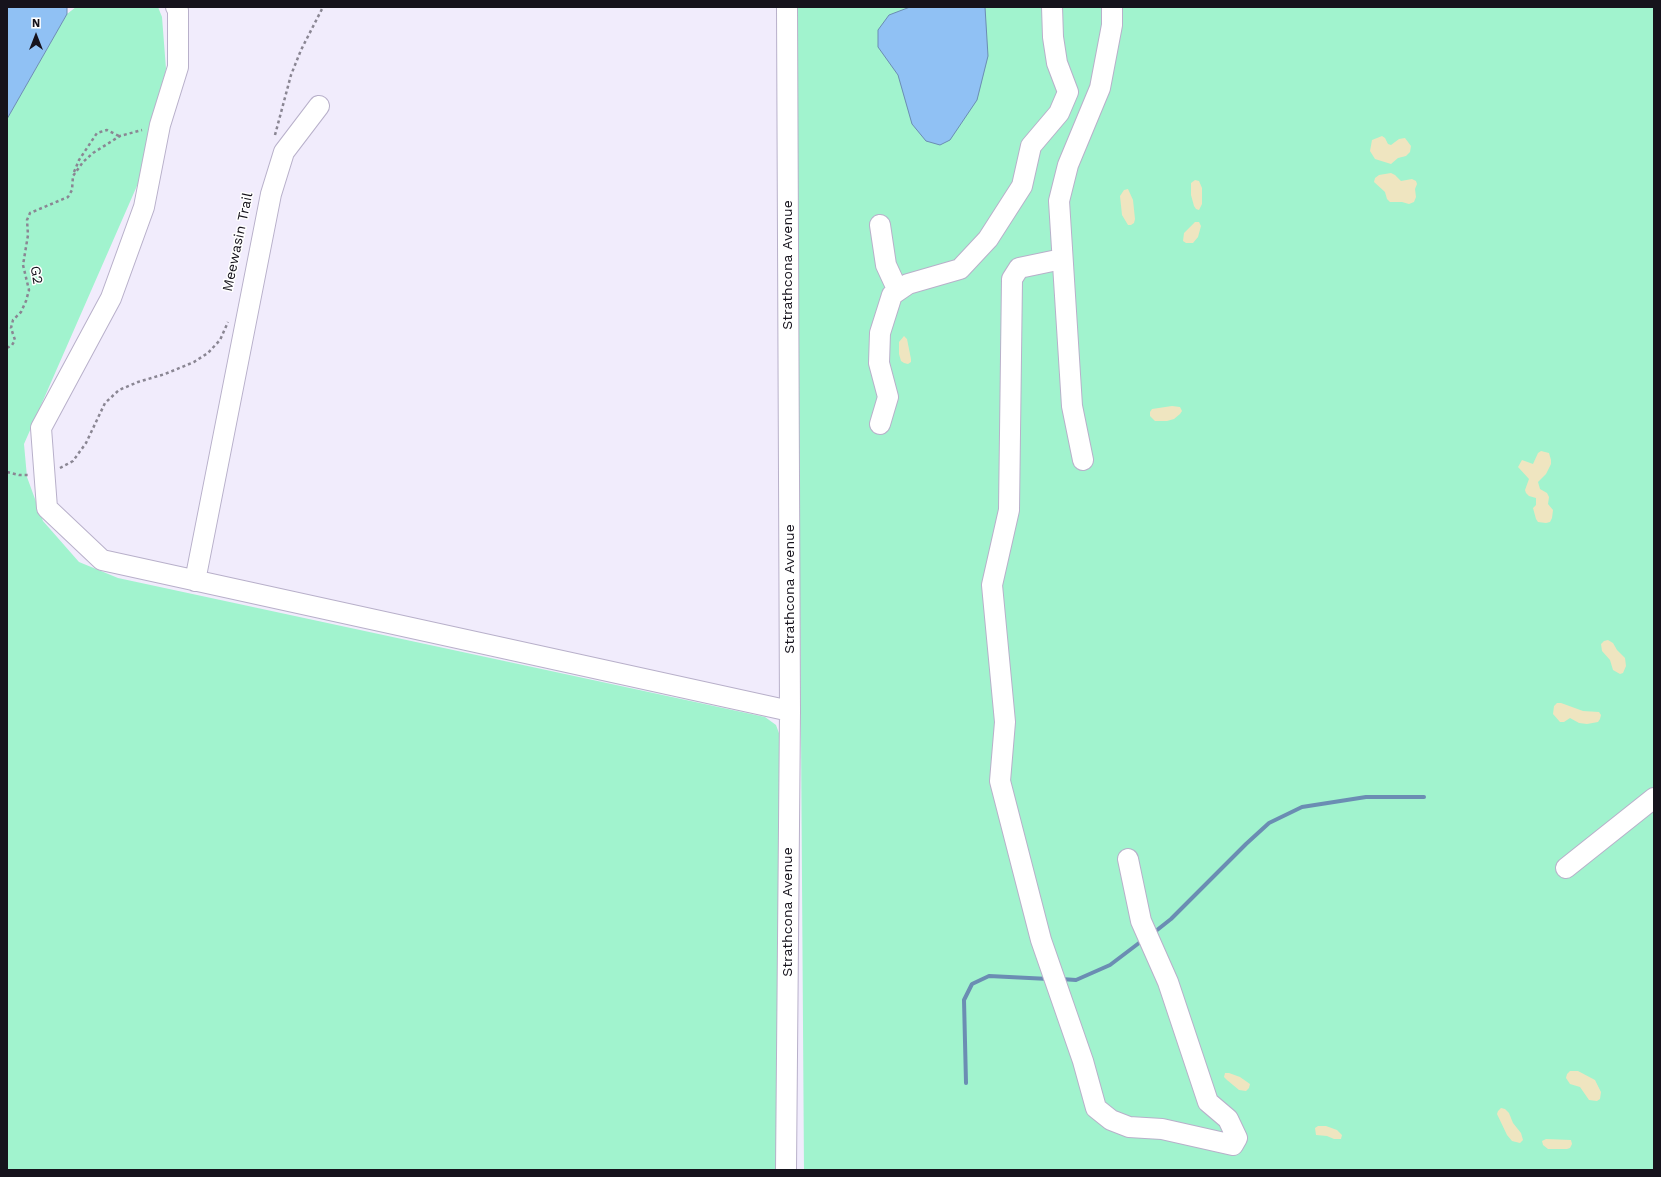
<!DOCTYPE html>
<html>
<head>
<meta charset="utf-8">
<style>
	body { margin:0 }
	#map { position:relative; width:1661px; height:1177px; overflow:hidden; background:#f1ecfc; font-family:"Work Sans",sans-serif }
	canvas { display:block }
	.frame { position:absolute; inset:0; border:8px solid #16131c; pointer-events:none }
	.north { position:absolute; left:16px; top:16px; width:40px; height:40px; -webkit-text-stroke:3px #fff; paint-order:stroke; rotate:0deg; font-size:11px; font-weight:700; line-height:16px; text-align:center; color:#16131c }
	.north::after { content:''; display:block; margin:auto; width:14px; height:18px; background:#16131c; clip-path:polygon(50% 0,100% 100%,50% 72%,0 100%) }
</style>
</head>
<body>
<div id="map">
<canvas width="1661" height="1177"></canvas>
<div class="frame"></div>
<div class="north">N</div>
</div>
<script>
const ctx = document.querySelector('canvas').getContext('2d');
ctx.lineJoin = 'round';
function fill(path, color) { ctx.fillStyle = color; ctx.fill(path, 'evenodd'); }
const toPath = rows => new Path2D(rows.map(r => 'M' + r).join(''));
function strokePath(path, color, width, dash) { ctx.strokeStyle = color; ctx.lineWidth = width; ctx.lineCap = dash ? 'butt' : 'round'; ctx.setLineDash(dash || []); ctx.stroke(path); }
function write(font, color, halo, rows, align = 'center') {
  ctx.font = font + ' "Work Sans",sans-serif'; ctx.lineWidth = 3; ctx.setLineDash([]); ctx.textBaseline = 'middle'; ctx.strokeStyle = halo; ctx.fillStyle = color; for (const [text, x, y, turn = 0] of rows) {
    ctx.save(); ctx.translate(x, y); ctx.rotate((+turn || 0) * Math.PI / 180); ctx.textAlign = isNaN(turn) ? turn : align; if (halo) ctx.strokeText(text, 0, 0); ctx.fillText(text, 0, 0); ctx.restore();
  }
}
const green = toPath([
	[76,7,158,7,162,17,166,69,140,179,24,444,27,477,43,521,79,562,118,578,765,717,776,725,783,744,776,1170,7,1170,7,119,67,14],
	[796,7,1654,7,1654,1170,804,1170]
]);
const sand = toPath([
	[1382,136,1385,138,1388,144,1391,145,1399,139,1405,138,1411,146,1410,152,1406,156,1398,158,1391,164,1375,159,1370,151,1372,140],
	[1391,173,1395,175,1401,181,1412,179,1416,181,1417,184,1415,189,1416,197,1414,202,1409,204,1402,202,1390,202,1387,199,1385,192,1374,182,1375,178,1379,175],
	[1195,180,1199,181,1202,188,1202,204,1199,210,1196,209,1194,206,1191,195,1191,183],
	[1128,189,1133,200,1135,219,1134,223,1131,225,1128,225,1122,215,1120,196,1124,190],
	[1195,222,1199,222,1201,226,1198,237,1193,243,1186,243,1183,241,1184,233],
	[904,336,907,339,911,359,911,362,908,364,904,363,901,361,899,354,899,342],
	[1172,406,1180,407,1182,411,1180,414,1174,419,1167,421,1155,421,1150,416,1150,412,1152,409],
	[1541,451,1549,453,1551,460,1551,464,1546,474,1538,482,1540,489,1547,493,1549,497,1548,504,1553,510,1552,518,1550,522,1546,523,1538,522,1536,519,1533,508,1536,505,1536,498,1529,496,1526,493,1525,490,1529,479,1518,467,1522,460,1533,464,1538,453],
	[1608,640,1613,643,1617,650,1625,658,1626,666,1623,673,1620,674,1613,670,1610,660,1602,651,1601,644,1604,641],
	[1557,703,1561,703,1583,711,1599,712,1601,715,1600,719,1598,722,1587,724,1579,723,1570,718,1564,722,1560,722,1553,714,1554,706],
	[1570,1071,1578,1071,1595,1080,1601,1092,1600,1099,1597,1101,1589,1100,1580,1087,1570,1084,1566,1078,1567,1074],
	[1225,1073,1229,1073,1240,1077,1250,1084,1249,1088,1246,1091,1239,1090,1227,1080,1224,1077],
	[1501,1108,1505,1109,1509,1113,1513,1123,1521,1133,1523,1140,1520,1143,1512,1141,1507,1135,1497,1114,1498,1111],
	[1318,1126,1326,1126,1337,1130,1342,1135,1341,1139,1334,1139,1327,1136,1316,1135,1315,1128],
	[1546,1139,1571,1140,1572,1144,1570,1148,1567,1149,1548,1149,1543,1145,1542,1141]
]);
const water = toPath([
	[7,7,67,7,67,14,7,119,7,7],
	[910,7,985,7,988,56,977,100,950,140,940,145,926,141,912,124,898,75,878,47,878,30,889,15,910,7]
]);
const stream = toPath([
	[1152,934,1171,919,1246,844,1269,823,1302,807,1366,797,1424,797],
	[1061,979,1076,980,1110,965,1143,940],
	[966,1083,964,1000,972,984,989,976,1049,979]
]);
const path = toPath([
	[275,135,291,75,301,50,323,7],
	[74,172,79,160,97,133,107,130,119,136],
	[7,348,12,345,15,340,11,328,13,320,21,312,26,301,29,290,23,265,28,235,27,220,30,213,68,197,72,190,73,176,83,162,93,153,120,136,142,130],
	[60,468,73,461,86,443,105,403,119,390,138,382,165,374,194,362,208,353,220,340,228,322],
	[7,472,19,475,28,475]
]);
const minor = toPath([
	[176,7,178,10,178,67,160,125,144,207,111,298,41,428,47,508,102,560,790,711],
	[880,225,886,265,898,291],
	[1062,259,1019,268,1012,279,1009,510,992,585,1005,722,1000,781,1041,940,1083,1061,1096,1108,1111,1120,1129,1127,1162,1129,1233,1145,1237,1138,1228,1119,1208,1102,1168,982,1141,921,1128,859],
	[880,424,888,397,879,363,880,333,892,295,908,284,960,269,988,239,1022,186,1031,146,1059,113,1068,92,1057,63,1053,37,1052,7],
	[1083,460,1072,406,1059,201,1068,165,1100,88,1112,25,1112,7],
	[195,581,271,194,284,152,319,106],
	[1566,868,1654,798],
	[786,1170,790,711,787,7]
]);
const streetNames = [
	["Meewasin Trail",238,242,-78],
	["Strathcona Avenue",788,265,-90],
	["G2",36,275,80],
	["Strathcona Avenue",790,589,-90],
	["Strathcona Avenue",788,912,-90]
];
fill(green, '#a1f3ce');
fill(sand, '#efe5c0');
fill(water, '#90c1f4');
strokePath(water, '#6b8db3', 1);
strokePath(stream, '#6b8db3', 4);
strokePath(minor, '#b8b0ca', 22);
strokePath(path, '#8a8693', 2.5, [3, 3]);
strokePath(minor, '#fff', 20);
write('14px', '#16131c', '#fff', streetNames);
</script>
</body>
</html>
